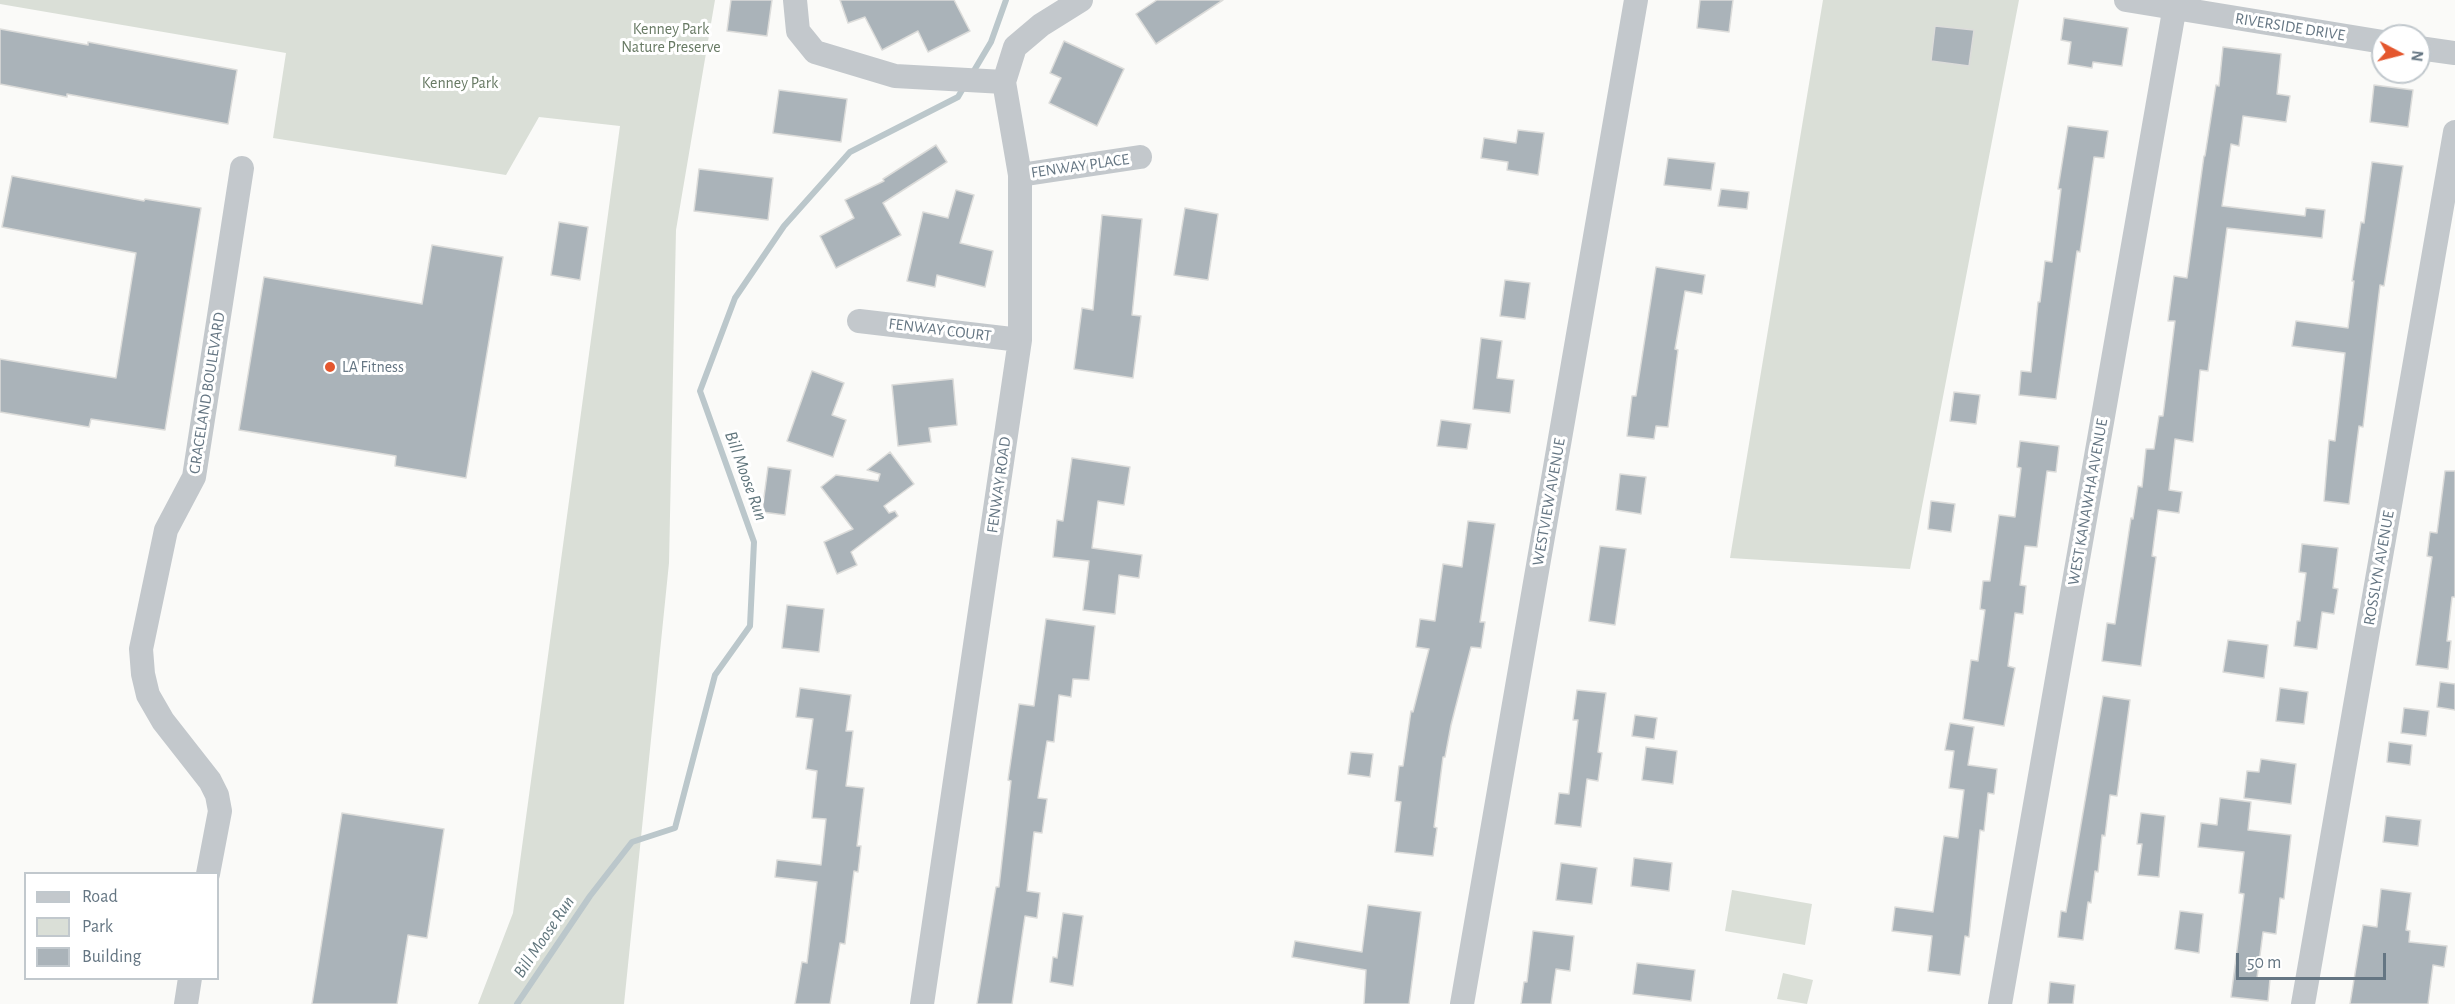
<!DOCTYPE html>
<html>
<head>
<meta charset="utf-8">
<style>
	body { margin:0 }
	#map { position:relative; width:2455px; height:1004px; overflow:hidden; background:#fafaf8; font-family:"Alegreya Sans",sans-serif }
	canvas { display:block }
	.legend { position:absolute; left:24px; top:872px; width:195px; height:108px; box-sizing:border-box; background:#fff; border:2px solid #c1c8cd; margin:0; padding:8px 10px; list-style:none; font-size:18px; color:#657683 }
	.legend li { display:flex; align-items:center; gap:12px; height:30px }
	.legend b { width:30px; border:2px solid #c1c8cd }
	.north { position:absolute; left:2371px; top:24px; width:60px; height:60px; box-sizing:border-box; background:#fff; border:2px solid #c1c8cd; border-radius:50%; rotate:97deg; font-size:16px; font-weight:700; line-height:24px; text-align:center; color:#657683 }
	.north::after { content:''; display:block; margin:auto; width:21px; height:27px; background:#e4572e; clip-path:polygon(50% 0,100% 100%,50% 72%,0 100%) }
	.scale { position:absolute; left:2236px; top:953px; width:150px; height:27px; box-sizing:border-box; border:3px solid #657683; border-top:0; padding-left:8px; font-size:18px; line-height:21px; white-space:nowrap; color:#657683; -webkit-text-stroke:4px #fff; paint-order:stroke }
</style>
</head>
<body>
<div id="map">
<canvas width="2455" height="1004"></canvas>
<ul class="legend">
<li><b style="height:8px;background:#c3c8cc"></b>Road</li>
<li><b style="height:16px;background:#dadfd7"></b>Park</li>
<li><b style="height:16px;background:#aab3b9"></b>Building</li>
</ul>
<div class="north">N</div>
<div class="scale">50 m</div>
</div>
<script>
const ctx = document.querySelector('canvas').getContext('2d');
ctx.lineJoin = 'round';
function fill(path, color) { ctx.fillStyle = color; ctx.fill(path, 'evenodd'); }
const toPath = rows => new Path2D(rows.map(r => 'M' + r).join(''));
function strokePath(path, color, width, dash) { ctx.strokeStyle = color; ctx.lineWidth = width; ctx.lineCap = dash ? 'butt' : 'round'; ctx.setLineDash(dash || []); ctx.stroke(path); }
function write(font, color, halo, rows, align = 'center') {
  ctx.font = font + ' "Alegreya Sans",sans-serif'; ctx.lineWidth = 6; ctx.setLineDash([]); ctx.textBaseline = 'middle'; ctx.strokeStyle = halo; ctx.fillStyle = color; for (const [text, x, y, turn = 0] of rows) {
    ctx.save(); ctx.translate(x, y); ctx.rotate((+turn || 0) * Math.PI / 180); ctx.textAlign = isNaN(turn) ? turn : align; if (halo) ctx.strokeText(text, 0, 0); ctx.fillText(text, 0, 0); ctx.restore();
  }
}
const green = toPath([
	[0,0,715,0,676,230,669,563,624,1004,478,1004,513,913,620,126,539,117,506,175,273,138,286,53,0,4],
	[1823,0,2019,0,1910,569,1730,558],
	[1732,890,1812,904,1805,945,1725,931],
	[1783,973,1813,980,1807,1004,1777,999]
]);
const stream = toPath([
	[972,74,991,42,1006,0],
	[517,1004,590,896,632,842,675,828,715,675,750,626,754,542,700,391,735,298,784,226,850,152,958,97,965,85]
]);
const building = toPath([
	[731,0,772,0,767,36,727,31,731,0],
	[840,0,954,0,970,31,928,52,918,31,882,50,865,17,848,23,840,0],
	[1157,0,1223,0,1156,44,1136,14,1157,0],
	[1700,0,1733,0,1729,32,1697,28,1700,0],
	[2064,18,2128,28,2122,66,2093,62,2092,68,2068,64,2071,42,2061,40,2064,18],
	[1935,26,1974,30,1969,66,1931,61,1935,26],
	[0,29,88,45,88,42,237,70,228,124,67,94,67,97,0,84,0,29],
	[1064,41,1124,69,1097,126,1049,103,1061,78,1050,73,1064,41],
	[2223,47,2281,54,2277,94,2290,96,2286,122,2243,116,2239,146,2231,144,2222,206,2305,216,2306,208,2325,210,2322,238,2227,228,2208,371,2200,370,2193,442,2175,439,2169,490,2182,492,2179,513,2158,510,2152,556,2156,557,2141,666,2102,661,2107,623,2115,624,2131,518,2133,519,2138,486,2142,487,2146,449,2154,449,2159,416,2163,416,2175,321,2168,321,2174,276,2187,278,2204,156,2205,156,2216,85,2219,86,2223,47],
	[2374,85,2413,90,2408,127,2370,122,2374,85],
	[779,90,847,99,841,142,773,133,779,90],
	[2068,126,2108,131,2104,158,2094,157,2080,252,2077,251,2056,399,2019,395,2021,371,2031,372,2038,302,2040,302,2045,261,2052,262,2061,189,2058,189,2068,126],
	[1518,130,1544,133,1538,175,1507,170,1508,162,1481,158,1484,138,1516,143,1518,130],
	[936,145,947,162,883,203,901,235,836,268,820,236,854,218,845,200,884,181,883,179,936,145],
	[1668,158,1715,163,1711,190,1664,185,1668,158],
	[2372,162,2403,166,2384,286,2380,285,2363,427,2359,426,2349,504,2324,501,2329,440,2335,441,2345,353,2292,346,2296,321,2348,328,2354,281,2352,281,2361,222,2364,223,2372,162],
	[699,169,773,178,768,220,694,211,699,169],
	[12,176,144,201,145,199,201,208,165,430,91,419,89,427,0,412,0,359,116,378,136,253,2,227,12,176],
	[1721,189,1749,192,1747,209,1718,206,1721,189],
	[956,190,974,195,960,243,993,251,985,287,937,275,935,287,907,281,923,212,948,218,956,190],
	[1185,208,1218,214,1208,280,1174,275,1185,208],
	[1102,215,1142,219,1132,315,1141,316,1133,378,1074,369,1082,308,1093,310,1102,215],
	[559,222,588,227,580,280,551,275,559,222],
	[432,245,503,257,466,478,395,466,396,456,239,430,264,277,422,304,432,245],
	[1656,267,1705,275,1702,294,1685,291,1675,349,1678,350,1668,427,1656,426,1654,439,1627,436,1632,396,1636,396,1656,267],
	[1505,280,1530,283,1525,319,1500,316,1505,280],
	[1481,338,1502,341,1497,378,1514,380,1510,413,1473,409,1481,338],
	[812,371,844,383,832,415,846,420,833,457,787,441,812,371],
	[953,379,957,425,929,428,931,442,898,446,892,385,953,379],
	[1954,392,1980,395,1976,424,1950,421,1954,392],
	[1441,420,1471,424,1467,449,1437,446,1441,420],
	[2020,441,2059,446,2056,472,2047,471,2037,547,2025,546,2020,585,2026,586,2023,614,2015,613,2008,666,2015,668,2004,726,1963,719,1971,660,1978,661,1985,610,1980,609,1983,581,1990,581,1999,515,2015,517,2021,468,2017,467,2020,441],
	[890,452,914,484,884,506,889,513,895,511,898,516,851,552,857,565,837,574,824,542,853,529,821,487,836,475,878,481,880,474,867,470,890,452],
	[1072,458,1130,467,1124,505,1098,501,1092,548,1142,555,1139,578,1119,575,1115,614,1083,610,1089,561,1053,557,1057,520,1063,521,1072,458],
	[768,467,791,470,785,515,762,512,768,467],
	[2445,471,2455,471,2455,597,2452,597,2447,641,2451,641,2448,669,2416,665,2432,557,2427,556,2430,532,2437,533,2445,471],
	[1620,474,1646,477,1641,514,1616,510,1620,474],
	[1931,501,1955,504,1951,532,1928,529,1931,501],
	[1468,521,1495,524,1480,622,1485,622,1481,648,1471,647,1451,725,1445,757,1443,757,1434,827,1437,828,1433,856,1395,852,1401,802,1395,801,1399,766,1403,766,1411,711,1413,712,1429,649,1416,647,1420,619,1435,621,1443,564,1462,567,1468,521],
	[2302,544,2338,548,2333,588,2338,589,2334,614,2322,612,2317,649,2294,646,2297,621,2300,621,2306,573,2299,572,2302,544],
	[1600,546,1626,549,1615,625,1589,621,1600,546],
	[787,605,824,609,819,652,782,648,787,605],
	[1046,619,1095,626,1089,680,1073,679,1071,697,1059,695,1054,742,1047,741,1038,798,1047,799,1042,833,1034,832,1027,891,1040,893,1037,918,1025,916,1012,1004,977,1004,996,887,999,887,1011,781,1008,780,1019,704,1034,706,1046,619],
	[2228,640,2268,645,2264,678,2223,672,2228,640],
	[2440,682,2455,684,2455,710,2437,707,2440,682],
	[800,688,851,695,846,731,853,731,846,786,864,788,857,846,861,846,858,872,854,871,845,944,840,943,830,1004,795,1004,802,962,807,963,817,882,775,877,777,860,821,865,826,819,812,818,817,771,806,769,813,719,796,717,800,688],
	[2280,688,2308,692,2304,724,2276,721,2280,688],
	[1577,690,1606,693,1598,752,1602,753,1598,781,1587,779,1581,827,1555,824,1559,793,1569,794,1578,720,1573,720,1577,690],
	[2103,696,2130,700,2117,796,2110,795,2105,836,2102,835,2098,872,2095,871,2091,903,2088,902,2083,940,2058,937,2061,911,2066,912,2103,696],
	[2404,708,2429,711,2426,736,2401,733,2404,708],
	[1635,715,1657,718,1654,739,1632,736,1635,715],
	[1950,723,1974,727,1968,765,1997,769,1994,794,1988,793,1984,831,1980,830,1969,937,1965,936,1960,975,1928,971,1932,936,1892,931,1895,907,1933,912,1944,836,1958,838,1964,790,1949,788,1954,751,1945,750,1950,723],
	[2389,742,2412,745,2410,765,2387,762,2389,742],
	[1646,747,1677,751,1673,784,1642,780,1646,747],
	[1351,752,1373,754,1370,777,1348,774,1351,752],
	[2261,759,2296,764,2291,804,2244,798,2247,771,2259,772,2261,759],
	[2220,798,2251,802,2248,830,2291,835,2284,899,2280,898,2276,934,2263,932,2257,978,2270,979,2268,1001,2231,997,2244,894,2239,893,2244,852,2198,847,2201,823,2217,825,2220,798],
	[342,813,444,829,427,938,408,935,397,1004,312,1004,342,813],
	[2141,813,2165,816,2159,877,2138,875,2142,844,2137,844,2141,813],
	[2386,816,2421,820,2418,846,2383,842,2386,816],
	[1634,858,1672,863,1669,891,1631,886,1634,858],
	[1561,863,1597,868,1592,904,1556,900,1561,863],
	[2381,889,2411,893,2406,930,2410,931,2409,942,2447,946,2444,967,2433,965,2428,1004,2350,1004,2363,925,2377,927,2381,889],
	[1368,905,1421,912,1409,1004,1364,1004,1366,970,1292,957,1295,941,1362,952,1368,905],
	[2180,911,2203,914,2199,953,2175,949,2180,911],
	[1063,913,1083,916,1073,986,1050,982,1053,957,1057,958,1063,913],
	[1533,931,1574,936,1570,971,1556,969,1551,1004,1521,1004,1524,982,1527,982,1533,931],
	[1637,963,1695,970,1691,1001,1633,994,1637,963],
	[2050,982,2075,985,2073,1004,2048,1004,2050,982]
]);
const minor = toPath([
	[795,0,798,31,815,52,895,76,1004,82],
	[2126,0,2383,42],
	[2419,48,2455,53],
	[1020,175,1140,157],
	[859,321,1020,340],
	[208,874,220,811,217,795,210,781,163,721,148,695,143,674,141,649,166,530,194,477,242,168],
	[186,1004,190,978],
	[922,1004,1020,340,1020,175,1004,82,1015,47,1041,25,1081,0],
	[1462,1004,1636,0],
	[2000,1004,2176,0],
	[2303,1004,2455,132]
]);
const markers = [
	[330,367,6,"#e4572e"]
];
const streetNames = [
	["RIVERSIDE DRIVE",2290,27,9],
	["FENWAY PLACE",1080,166,-8],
	["FENWAY COURT",940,330,7],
	["GRACELAND BOULEVARD",207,393,-81],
	["FENWAY ROAD",999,485,-82],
	["WESTVIEW AVENUE",1549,502,-80],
	["WEST KANAWHA AVENUE",2088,502,-80],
	["ROSSLYN AVENUE",2379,568,-80]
];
const parkNames = [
	["Kenney Park",671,29],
	["Nature Preserve",671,47],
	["Kenney Park",460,83]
];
const poiNames = [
	["LA Fitness",342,367]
];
const waterNames = [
	["Bill Moose Run",746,476,70],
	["Bill Moose Run",544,937,-56]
];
fill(green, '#dadfd7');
strokePath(stream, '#bbc7cb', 6);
fill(building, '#aab3b9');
strokePath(building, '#dcdcda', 1.5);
strokePath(minor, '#c3c8cc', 24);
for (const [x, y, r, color] of markers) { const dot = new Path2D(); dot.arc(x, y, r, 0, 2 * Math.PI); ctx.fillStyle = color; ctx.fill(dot); strokePath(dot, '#fff', 2); }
write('16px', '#657683', '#fff', streetNames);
write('16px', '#687a64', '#fff', parkNames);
write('16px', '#657683', '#fff', poiNames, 'left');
write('italic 18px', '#60757c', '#fff', waterNames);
</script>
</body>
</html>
